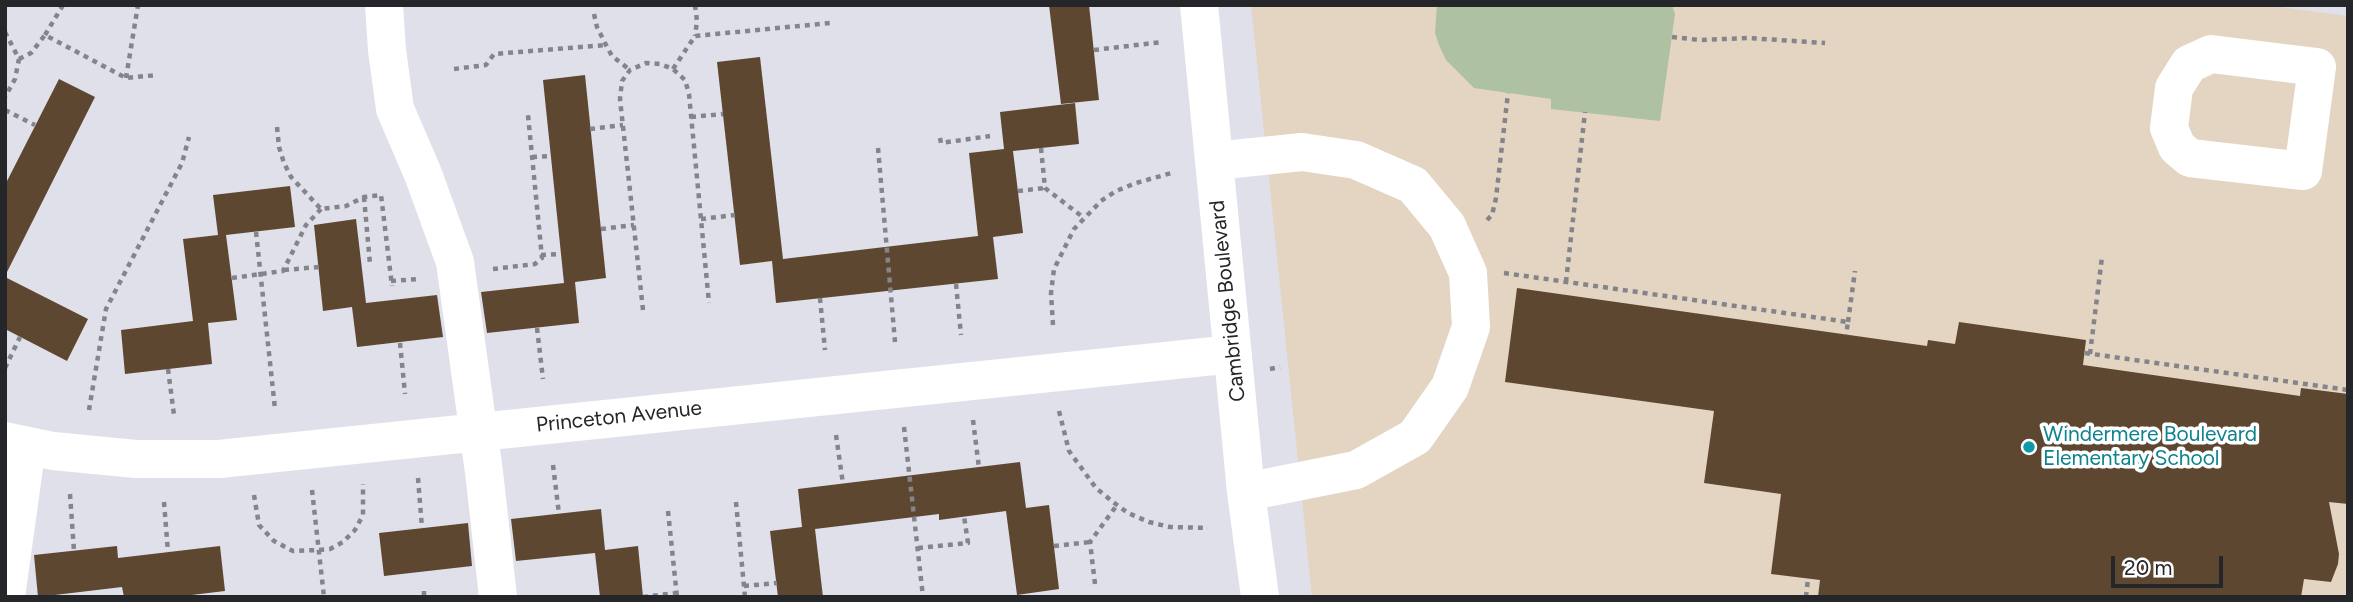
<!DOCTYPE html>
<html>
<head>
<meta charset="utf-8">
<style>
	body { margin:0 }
	#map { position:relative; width:2353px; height:602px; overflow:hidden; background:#dfe0ea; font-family:Figtree,sans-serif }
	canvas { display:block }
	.frame { position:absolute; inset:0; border:7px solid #252629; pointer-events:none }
	.scale { position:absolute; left:2111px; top:556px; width:112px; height:32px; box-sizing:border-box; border:4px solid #252629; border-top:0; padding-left:9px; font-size:21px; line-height:24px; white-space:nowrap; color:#252629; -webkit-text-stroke:5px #fff; paint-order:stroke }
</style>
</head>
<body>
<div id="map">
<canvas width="2353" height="602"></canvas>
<div class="frame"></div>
<div class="scale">20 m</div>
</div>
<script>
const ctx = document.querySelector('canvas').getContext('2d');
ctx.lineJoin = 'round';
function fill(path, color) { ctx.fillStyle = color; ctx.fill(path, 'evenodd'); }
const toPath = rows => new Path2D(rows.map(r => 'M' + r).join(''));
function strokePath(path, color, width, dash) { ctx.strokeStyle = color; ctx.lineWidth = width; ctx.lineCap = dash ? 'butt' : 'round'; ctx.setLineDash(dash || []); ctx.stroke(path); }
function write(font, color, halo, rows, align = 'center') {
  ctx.font = font + ' Figtree,sans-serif'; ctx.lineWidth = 7; ctx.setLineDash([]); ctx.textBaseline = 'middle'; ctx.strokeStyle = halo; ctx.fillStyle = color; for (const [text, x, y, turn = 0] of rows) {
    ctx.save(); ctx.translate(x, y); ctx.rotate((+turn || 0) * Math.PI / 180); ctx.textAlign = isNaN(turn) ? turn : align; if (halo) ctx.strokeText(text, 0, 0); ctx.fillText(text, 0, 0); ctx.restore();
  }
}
const education = toPath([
	[1251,5,2264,5,2348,16,2348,597,1312,597]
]);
const green = toPath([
	[1437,5,1672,5,1675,14,1660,121,1551,109,1551,99,1474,88,1446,60,1439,45,1435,33]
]);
const building = toPath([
	[1049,5,1089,5,1099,100,1061,104],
	[760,57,783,259,978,236,969,153,1004,149,1000,112,1075,103,1079,144,1013,151,1023,233,993,237,998,279,776,303,772,261,740,265,717,62],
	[585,75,606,278,575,282,579,323,487,333,481,292,564,283,543,80],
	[59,79,95,97,5,276,5,185],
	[290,186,295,227,226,235,237,320,208,323,212,364,125,374,121,330,193,321,183,239,218,235,213,195],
	[356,219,366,303,437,295,443,337,357,347,352,307,323,311,314,225],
	[5,277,88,319,67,361,5,329],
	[1517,288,1927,346,1928,340,1955,344,1959,322,2086,340,2083,365,2300,396,2301,388,2348,394,2348,504,2329,502,2339,554,2338,564,2331,582,2304,579,2301,597,1818,597,1820,580,1771,574,1781,494,1704,483,1714,411,1505,382],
	[1020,462,1026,508,1049,505,1059,589,1017,595,1006,511,939,520,939,514,815,529,823,597,778,597,770,531,802,527,798,489],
	[601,509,605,550,638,546,643,597,600,597,595,553,516,561,511,519],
	[468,523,472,566,384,576,379,533],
	[117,546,118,558,220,546,225,591,175,597,124,597,122,587,38,597,34,555]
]);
const path = toPath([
	[695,5,697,21,695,36],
	[594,14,597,27,607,47,612,56,630,70],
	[5,32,19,59,15,79,5,97],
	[45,35,63,5],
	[1672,37,1700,40,1748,38,1825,43],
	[1094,50,1162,42],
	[19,59,31,53,45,35,126,78,157,75],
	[454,69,486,65,494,54,606,45],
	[673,69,695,36,830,23],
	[126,78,138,5],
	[5,110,35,125],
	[691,117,723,114],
	[277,127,279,147,284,163,291,177,321,209,346,206,364,197,381,195,392,286],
	[590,129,623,125],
	[940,138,941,143,990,136],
	[878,148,895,342],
	[1041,148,1045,188,1084,218],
	[532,157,551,156],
	[1018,191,1045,188],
	[364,197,370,264],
	[701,219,735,215],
	[1487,220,1492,215,1496,198,1508,93],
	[601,229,634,225],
	[256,232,275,409],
	[541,255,559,254],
	[493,269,535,264,542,258,528,115],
	[284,270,319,267],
	[1504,273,1848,322,1846,335],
	[232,278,283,271,306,225,321,209],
	[391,281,418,279],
	[1566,282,1585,112],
	[956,284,961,335],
	[820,298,825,350],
	[643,310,620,99,622,81,630,70,646,63,660,64,673,69,685,80,689,94,709,303],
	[1848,322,1855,271],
	[1053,325,1051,293,1054,269,1074,229,1101,201,1116,191,1136,183,1175,172],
	[537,328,543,379],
	[400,343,405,394],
	[2085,353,2348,390],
	[2090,354,2102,257],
	[5,368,20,337],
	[168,369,174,415],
	[1270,369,1280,367],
	[89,410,106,309,182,163,189,137],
	[1059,411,1069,451,1096,488,1113,502,1128,513,1149,522,1170,527,1208,528],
	[973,420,979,468],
	[904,427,923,597],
	[836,435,843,484],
	[553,465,559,514],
	[418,478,422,528],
	[312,490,324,597],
	[70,494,74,551],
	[254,495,259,525,274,541,293,551,318,550,330,549,343,542,355,530,363,515,363,484],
	[164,502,168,552],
	[736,502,745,597],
	[668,511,677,597],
	[1054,546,1090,542],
	[918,548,968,543,964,516],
	[1095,584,1090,542,1117,505],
	[744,586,777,583],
	[424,591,424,597],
	[643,597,676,593],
	[1806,597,1808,579]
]);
const minor = toPath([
	[384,5,387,50,395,109,423,174,455,262,484,472,498,597],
	[1199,5,1246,492,1260,597],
	[2211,54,2317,67,2303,171,2190,158,2177,147,2169,128,2174,88,2189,64,2211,54],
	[1214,161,1302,152,1356,160,1413,185,1447,226,1468,273,1471,327,1450,387,1415,437,1356,470,1246,492],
	[5,441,53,451,136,459,219,459,1233,354],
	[6,597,27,446]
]);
const markers = [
	[2029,447,7,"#0f9aa8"]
];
const streetNames = [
	["Cambridge Boulevard",1228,301,-96],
	["Princeton Avenue",619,417,-6]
];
const cultureNames = [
	["Windermere Boulevard",2043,435],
	["Elementary School",2043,459]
];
fill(education, '#e3d5c2');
fill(green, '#aec1a2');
fill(building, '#5e4730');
strokePath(path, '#84858b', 4.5, [5, 5]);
strokePath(minor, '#fff', 38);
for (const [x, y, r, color] of markers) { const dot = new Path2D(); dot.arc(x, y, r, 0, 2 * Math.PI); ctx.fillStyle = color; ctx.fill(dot); strokePath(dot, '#fff', 2.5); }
write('21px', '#252629', '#fff', streetNames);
write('21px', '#0d838f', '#fff', cultureNames, 'left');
</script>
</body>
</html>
